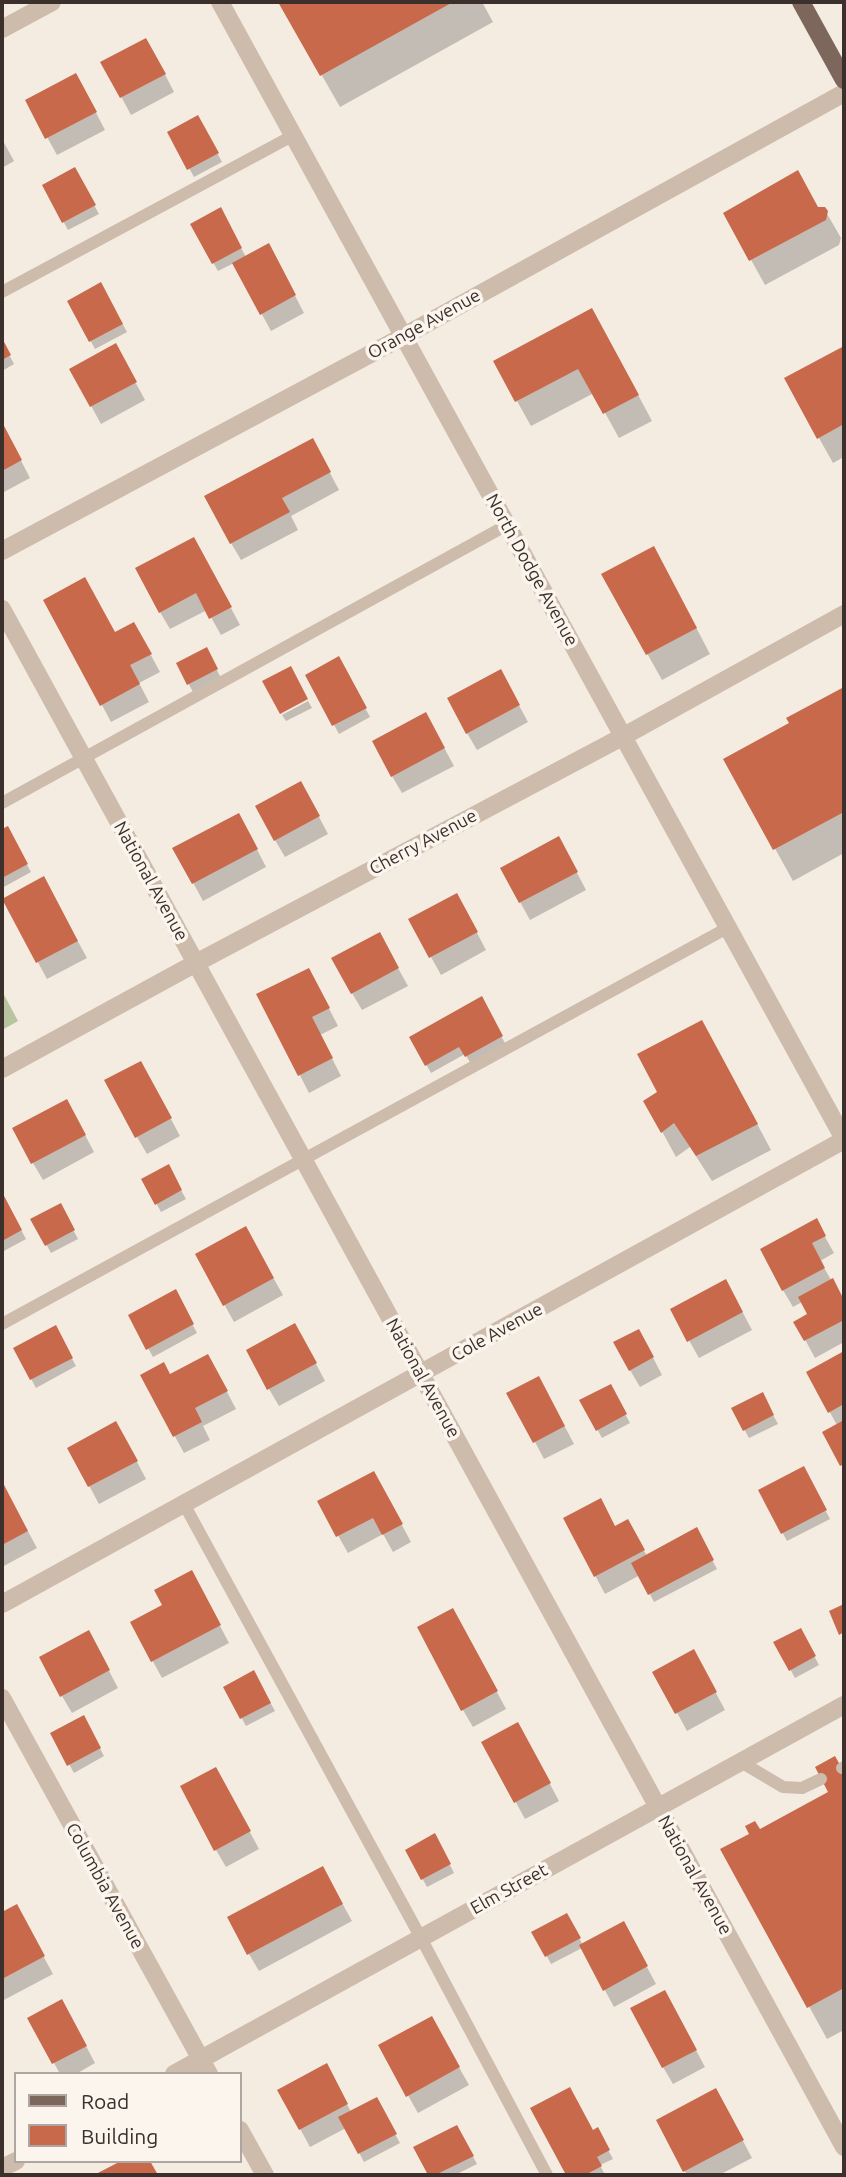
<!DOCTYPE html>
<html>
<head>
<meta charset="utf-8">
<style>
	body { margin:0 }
	#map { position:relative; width:846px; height:2177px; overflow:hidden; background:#f4ebe1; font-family:Ubuntu,sans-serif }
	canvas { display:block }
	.frame { position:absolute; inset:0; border:4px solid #3b302b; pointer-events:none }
	.legend { position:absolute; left:14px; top:2072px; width:228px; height:91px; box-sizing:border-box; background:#fbf5ee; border:2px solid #aea6a0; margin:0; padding:9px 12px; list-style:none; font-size:21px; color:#3b302b }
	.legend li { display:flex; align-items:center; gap:14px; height:35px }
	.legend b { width:35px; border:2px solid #aea6a0 }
</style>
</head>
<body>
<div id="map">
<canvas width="846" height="2177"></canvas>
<div class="frame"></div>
<ul class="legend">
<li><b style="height:9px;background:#7d675c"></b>Road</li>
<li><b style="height:19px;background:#c8694b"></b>Building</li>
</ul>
</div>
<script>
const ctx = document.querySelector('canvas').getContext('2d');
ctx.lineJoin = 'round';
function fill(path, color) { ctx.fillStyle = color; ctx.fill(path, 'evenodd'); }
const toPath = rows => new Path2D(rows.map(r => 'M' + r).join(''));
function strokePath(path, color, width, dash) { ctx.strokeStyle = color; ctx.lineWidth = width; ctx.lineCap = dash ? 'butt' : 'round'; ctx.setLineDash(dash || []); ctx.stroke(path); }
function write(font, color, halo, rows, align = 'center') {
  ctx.font = font + ' Ubuntu,sans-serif'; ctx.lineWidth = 7; ctx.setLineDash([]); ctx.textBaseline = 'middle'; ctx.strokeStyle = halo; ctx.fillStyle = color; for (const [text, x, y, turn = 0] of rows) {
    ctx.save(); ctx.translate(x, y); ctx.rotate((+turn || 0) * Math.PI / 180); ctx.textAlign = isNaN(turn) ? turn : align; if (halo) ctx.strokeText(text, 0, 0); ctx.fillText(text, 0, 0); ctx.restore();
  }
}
const green = toPath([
	[2,991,18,1021,2,1030]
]);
const shadow = toPath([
	[280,2,482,2,493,22,340,107],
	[156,57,174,92,131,115,103,63],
	[85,92,105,130,57,155,27,101],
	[198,117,222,162,194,177,169,132],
	[2,139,14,161,2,168],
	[75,170,99,214,68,230,44,186],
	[817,208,826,212,841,238,839,245,765,285,725,213],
	[220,210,246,257,278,263,304,313,271,331,234,263,218,271,192,225],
	[101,285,127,332,95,349,69,301],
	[606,335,652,421,619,438,594,393,531,426,517,401],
	[2,341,14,364,2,371],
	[844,348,844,457,833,463,786,379],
	[125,363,145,400,101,424,71,369],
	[2,424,30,478,2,493],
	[322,458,339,490,291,516,298,530,241,560,231,543],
	[203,556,240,625,221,635,207,610,170,629,160,612],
	[668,574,710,654,662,680,603,575],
	[134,624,160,672,139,683,149,702,111,722,102,705,115,634],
	[206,649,221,678,193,692,178,664],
	[339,659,370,717,339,734,307,675],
	[510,689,528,722,477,750,467,733],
	[844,689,844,853,793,881,726,760,791,724,789,719],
	[308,701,312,708,286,721,282,715],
	[435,731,454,766,402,793,392,776],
	[310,800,328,834,285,857,275,840],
	[7,828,31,872,2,888,2,831],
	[248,832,266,867,203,901,175,849],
	[568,856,586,890,530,920,502,869],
	[53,896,87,958,47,979,4,899],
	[466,912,486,950,441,975,410,919],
	[389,952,408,986,362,1010,352,993],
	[318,987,338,1026,320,1035,341,1076,309,1093,259,995],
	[481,999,506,1045,471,1064,465,1054,431,1073,411,1038],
	[716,1047,771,1150,712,1181,690,1147,676,1157,646,1102],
	[150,1080,180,1136,147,1154,137,1137],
	[76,1118,94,1152,43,1180,33,1163],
	[168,1167,186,1199,161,1212,144,1180],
	[2,1195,26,1239,2,1252],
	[60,1205,78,1239,51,1253,33,1220],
	[816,1221,834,1253,820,1261,844,1302,844,1342,815,1358,796,1323,810,1315,802,1302,793,1307,783,1290],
	[245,1228,283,1295,234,1322,197,1255],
	[175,1292,197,1333,153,1357,130,1316],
	[735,1298,752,1330,699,1358,672,1310],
	[55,1327,76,1366,36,1388,15,1349],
	[305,1343,325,1381,279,1406,269,1389],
	[648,1348,662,1375,640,1387,630,1370],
	[844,1353,844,1469,824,1432,837,1425,808,1373],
	[217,1373,236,1409,203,1426,210,1440,184,1453,142,1376],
	[610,1386,630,1423,602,1438,582,1401],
	[548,1395,574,1444,544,1459,535,1442],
	[762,1395,778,1424,749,1438,733,1409],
	[126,1441,146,1479,99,1504,69,1448],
	[803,1468,830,1519,787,1541,760,1491],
	[2,1483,37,1548,2,1567],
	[383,1490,411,1542,393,1552,383,1534,348,1553,319,1502],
	[565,1519,637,1538,647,1556,696,1530,717,1569,654,1602,640,1575,605,1594],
	[201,1590,229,1643,162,1678,132,1623],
	[462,1627,506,1709,473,1727,463,1710],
	[800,1630,819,1665,795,1678,776,1643],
	[98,1650,118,1688,72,1713,62,1696],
	[703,1669,725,1710,687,1731,655,1672],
	[254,1673,275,1711,246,1726,225,1688],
	[83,1717,104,1756,74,1773,52,1733],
	[527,1741,559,1801,525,1819,483,1742],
	[835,1758,844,1774,844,2030,827,2039,723,1850,830,1792],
	[225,1786,259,1849,226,1867,216,1850],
	[435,1836,454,1873,427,1887,407,1850],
	[332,1885,352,1921,259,1971,249,1954],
	[16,1906,53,1974,2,2001,2,1914],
	[566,1915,583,1945,633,1941,656,1984,614,2007,582,1948,551,1964,534,1932],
	[674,2009,705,2067,673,2084,663,2067],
	[30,2018,71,2018,95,2063,76,2074,60,2074],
	[431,2018,469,2085,418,2113,380,2046],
	[336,2083,351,2112,376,2099,400,2143,364,2162,346,2128,310,2147,279,2090],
	[725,2107,752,2158,719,2175,687,2175,658,2121],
	[533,2108,592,2132,597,2130,613,2159,600,2165,605,2175,568,2175],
	[457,2127,477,2164,455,2175,430,2175,416,2148]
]);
const building = toPath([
	[278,2,453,2,320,76],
	[146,38,166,74,120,98,100,62],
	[76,73,97,112,45,139,25,100],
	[198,115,219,153,187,170,167,132],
	[75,167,96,205,62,223,42,185],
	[798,170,818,207,825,207,828,211,826,220,749,261,723,213],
	[221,207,242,248,212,264,190,224],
	[269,243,296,295,260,315,232,263],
	[101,282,123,324,89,342,67,301],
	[592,308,639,395,603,414,578,369,515,402,493,361],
	[2,338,11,355,2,360],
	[116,343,137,382,90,407,69,369],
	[844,346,844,424,817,439,784,378],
	[2,422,22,460,2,471],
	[313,438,331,472,282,498,290,512,230,544,204,496],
	[194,537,232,607,209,619,196,593,159,613,135,568],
	[654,546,697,628,646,655,601,574],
	[85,577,115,632,134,622,152,654,130,665,140,684,100,706,43,600],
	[207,647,218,669,187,685,176,663],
	[339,656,367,708,332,726,305,675],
	[291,666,308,699,280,714,262,681],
	[501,669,520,705,466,734,447,698],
	[844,687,844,812,773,850,723,759,789,723,786,718],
	[426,712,445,748,391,777,372,741],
	[301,781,320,816,274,841,255,806],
	[239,813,258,849,192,884,172,848],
	[8,826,28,864,2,878,2,829],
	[559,836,578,872,519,903,500,868],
	[44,876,78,941,36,963,2,899],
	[457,893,478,932,429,958,408,919],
	[380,932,399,968,351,994,331,958],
	[309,968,330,1008,312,1017,333,1058,298,1076,256,994],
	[482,996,503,1036,465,1057,459,1047,425,1066,409,1037],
	[702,1020,758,1124,696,1156,674,1123,661,1133,643,1101,657,1092,637,1054],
	[141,1061,172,1118,135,1138,104,1080],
	[67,1099,86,1135,31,1164,12,1128],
	[169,1164,182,1190,155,1205,141,1179],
	[2,1192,22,1230,2,1241],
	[61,1203,75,1230,45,1246,30,1219],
	[817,1218,826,1236,812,1243,825,1268,782,1291,760,1249],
	[246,1226,274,1278,223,1306,195,1254],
	[833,1278,844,1300,844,1320,804,1341,793,1322,807,1314,798,1297],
	[726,1279,743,1312,687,1342,670,1309],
	[176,1289,194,1324,146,1350,128,1315],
	[295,1323,317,1363,267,1390,246,1350],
	[56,1325,73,1358,30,1380,13,1348],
	[639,1329,654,1357,629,1371,613,1342],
	[844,1351,844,1404,828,1413,806,1372],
	[208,1354,228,1391,195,1408,202,1422,173,1437,140,1375,164,1362,170,1374],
	[539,1376,565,1426,533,1443,506,1393],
	[611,1384,627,1414,596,1431,579,1400],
	[763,1392,774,1415,743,1431,731,1408],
	[844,1420,844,1464,840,1466,822,1432],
	[116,1421,138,1461,88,1487,67,1448],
	[804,1466,827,1510,781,1534,758,1490],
	[374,1471,403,1524,382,1535,373,1518,336,1537,317,1501],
	[2,1481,28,1531,2,1545],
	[601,1498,615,1526,628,1519,645,1550,594,1577,563,1518],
	[697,1527,714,1560,648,1595,631,1563],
	[192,1570,221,1625,151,1662,130,1622,162,1605,154,1590],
	[844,1604,844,1632,839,1635,829,1611],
	[453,1608,498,1691,461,1711,417,1627],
	[801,1628,816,1656,789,1671,773,1642],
	[89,1630,110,1670,60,1697,39,1657],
	[694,1649,717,1692,675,1714,652,1672],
	[254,1670,271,1703,240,1719,223,1687],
	[84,1715,101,1748,67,1766,50,1733],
	[518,1722,551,1783,514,1803,481,1742],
	[835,1756,844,1772,844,1988,807,2008,720,1849,749,1834,745,1826,755,1821,760,1829,828,1792,815,1767],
	[216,1767,251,1831,214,1851,180,1786],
	[435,1833,451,1864,421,1880,405,1850],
	[323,1866,343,1904,247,1955,227,1917],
	[17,1904,45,1956,2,1979,2,1912],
	[567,1913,581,1938,545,1957,531,1932],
	[624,1921,648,1966,603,1991,579,1945],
	[665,1990,697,2050,662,2068,630,2008],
	[62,1999,87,2046,52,2064,27,2018],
	[432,2016,460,2067,406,2097,378,2045],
	[327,2063,348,2104,299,2130,277,2090],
	[570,2087,593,2130,598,2127,610,2150,597,2157,602,2166,585,2175,566,2175,530,2108],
	[716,2088,744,2140,683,2172,656,2120],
	[377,2097,397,2134,358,2154,338,2117],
	[457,2125,474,2156,435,2175,428,2175,413,2147],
	[121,2161,150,2161,158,2175,94,2175]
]);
const lane = toPath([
	[2,292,294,135],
	[2,803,507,525],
	[2,1324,729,927],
	[184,1504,421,1938,547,2175],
	[741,1762,783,1787,802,1788,821,1779],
	[842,1768,844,1767]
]);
const street = toPath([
	[220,2,844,1139],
	[2,29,52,2],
	[2,551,404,336,844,93],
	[2,609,844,2147],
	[2,1069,196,963,624,736,844,614],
	[2,1604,844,1140],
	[2,1698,209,2074],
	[174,2074,844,1705],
	[240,2130,265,2175],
	[2,2168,16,2161]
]);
const primary = toPath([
	[801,2,844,80]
]);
const streetNames = [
	["Orange Avenue",424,324,-29],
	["North Dodge Avenue",532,570,61],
	["Cherry Avenue",423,842,-28],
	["National Avenue",151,881,61],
	["Cole Avenue",497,1332,-29],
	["National Avenue",423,1378,61],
	["National Avenue",695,1875,61],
	["Columbia Avenue",105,1886,61],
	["Elm Street",509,1889,-29]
];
fill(green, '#b8c4a0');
fill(shadow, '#0003');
fill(building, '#c8694b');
strokePath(lane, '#cdbbac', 12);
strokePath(street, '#cdbbac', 18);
strokePath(primary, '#7d675c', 18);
write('18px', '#3b302b', '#fbf5ee', streetNames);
</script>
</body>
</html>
